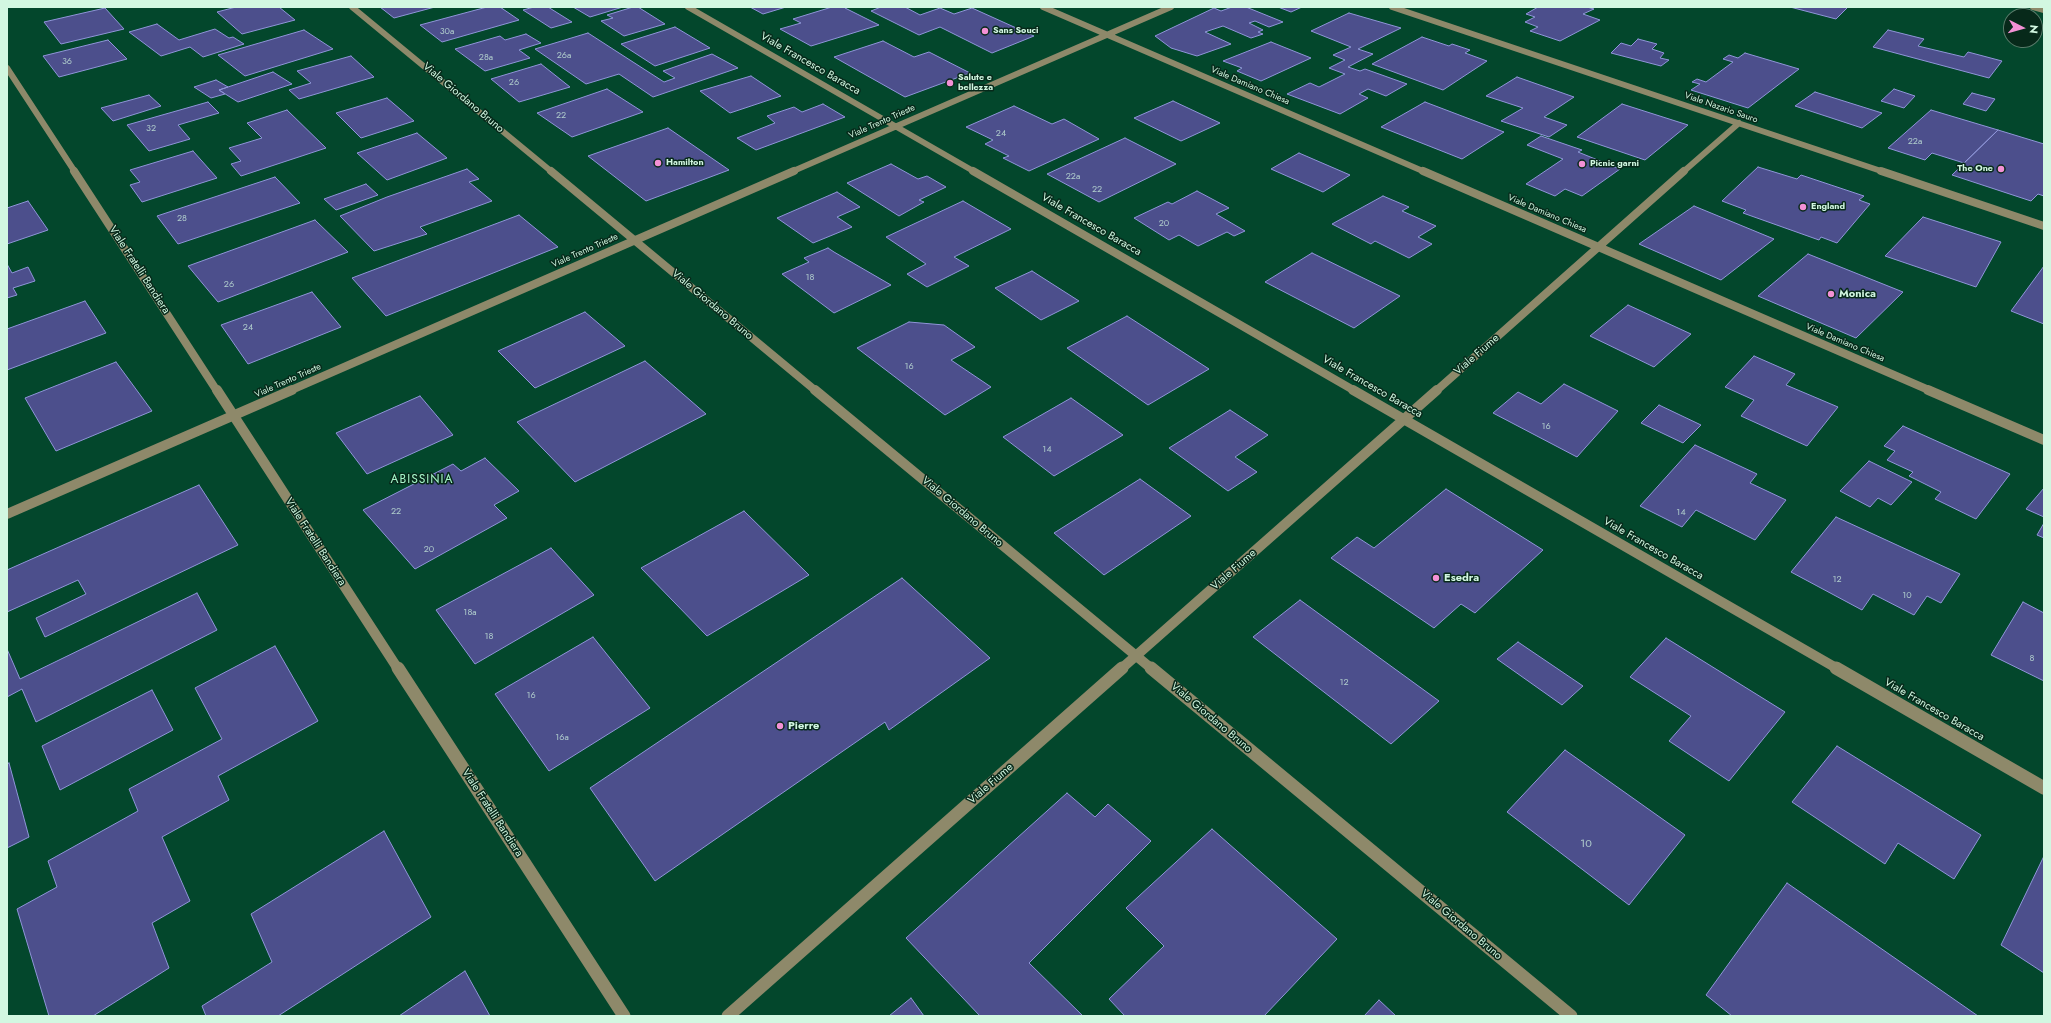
<!DOCTYPE html>
<html>
<head>
<meta charset="utf-8">
<style>
	body { margin:0 }
	#map { position:relative; width:2051px; height:1023px; overflow:hidden; background:#03472c; font-family:Jost,sans-serif }
	canvas { display:block }
	.frame { position:absolute; inset:0; border:8px solid #d2f7e1; pointer-events:none }
	.north { position:absolute; left:2003px; top:8px; width:40px; height:40px; box-sizing:border-box; background:#07291a; border:1px solid #587b6a; border-radius:50%; rotate:96deg; font-size:11px; font-weight:700; line-height:16px; text-align:center; color:#d2f7e1 }
	.north::after { content:''; display:block; margin:auto; width:14px; height:18px; background:#f391d5; clip-path:polygon(50% 0,100% 100%,50% 72%,0 100%) }
</style>
</head>
<body>
<div id="map">
<canvas width="2051" height="1023"></canvas>
<div class="frame"></div>
<div class="north">N</div>
</div>
<script>
const ctx = document.querySelector('canvas').getContext('2d');
ctx.lineJoin = 'round';
function fill(path, color) { ctx.fillStyle = color; ctx.fill(path, 'evenodd'); }
const toPath = rows => new Path2D(rows.map(r => 'M' + r).join(''));
function strokePath(path, color, width, dash) { ctx.strokeStyle = color; ctx.lineWidth = width; ctx.lineCap = dash ? 'butt' : 'round'; ctx.setLineDash(dash || []); ctx.stroke(path); }
function write(font, color, halo, rows, align = 'center') {
  ctx.font = font + ' Jost,sans-serif'; ctx.lineWidth = 3; ctx.setLineDash([]); ctx.textBaseline = 'middle'; ctx.strokeStyle = halo; ctx.fillStyle = color; for (const [text, x, y, turn = 0] of rows) {
    ctx.save(); ctx.translate(x, y); ctx.rotate((+turn || 0) * Math.PI / 180); ctx.textAlign = isNaN(turn) ? turn : align; if (halo) ctx.strokeText(text, 0, 0); ctx.fillText(text, 0, 0); ctx.restore();
  }
}
const building = toPath([
	[236,7,279,7,295,20,242,34,217,12,236,7],
	[380,7,435,7,394,18,380,7],
	[487,7,500,7,519,20,442,42,420,25,487,7],
	[534,7,548,7,572,22,551,28,523,10,534,7],
	[573,7,623,7,590,17,573,7],
	[633,7,638,7,665,24,624,36,601,21,613,18,607,15,633,7],
	[750,7,786,7,763,14,750,7],
	[832,7,849,7,845,8,879,25,811,46,780,29,801,23,793,19,832,7],
	[881,7,905,7,920,15,940,8,954,14,972,8,1034,36,992,53,940,27,919,35,871,11,881,7],
	[1232,7,1246,7,1283,22,1269,27,1255,21,1249,23,1263,30,1258,32,1263,34,1251,38,1223,26,1205,32,1231,44,1197,56,1171,48,1155,36,1214,8,1221,11,1232,7],
	[1278,7,1302,7,1291,12,1278,7],
	[1538,7,1587,7,1594,9,1583,14,1600,20,1560,41,1530,31,1538,27,1525,22,1535,17,1526,14,1538,7],
	[1790,7,1848,7,1836,19,1790,7],
	[105,8,124,29,61,44,44,22,105,8],
	[1349,13,1401,28,1358,49,1373,54,1348,67,1360,71,1365,69,1407,84,1386,96,1368,89,1359,94,1368,98,1340,114,1287,94,1310,83,1319,87,1345,74,1329,68,1345,60,1333,55,1351,47,1311,31,1349,13],
	[157,24,179,40,215,29,229,38,233,37,244,44,203,57,190,47,161,56,129,32,157,24],
	[675,27,710,48,655,66,621,44,675,27],
	[304,30,333,49,245,76,218,55,304,30],
	[1888,30,1924,39,1918,46,1964,57,1968,52,2002,61,1989,78,1873,47,1888,30],
	[588,33,664,82,675,78,663,71,712,54,738,68,653,97,619,74,586,84,535,49,588,33],
	[526,34,541,43,519,50,530,58,485,71,455,49,500,36,505,40,526,34],
	[1422,37,1449,46,1452,44,1470,50,1465,53,1487,61,1443,90,1372,64,1422,37],
	[1638,39,1657,44,1652,49,1664,53,1660,58,1669,60,1661,66,1611,53,1621,43,1631,46,1638,39],
	[108,40,127,59,59,77,43,56,108,40],
	[883,41,914,57,929,52,970,73,905,97,834,57,883,41],
	[1271,42,1311,58,1261,81,1237,71,1242,68,1223,61,1271,42],
	[1745,53,1799,69,1748,108,1691,90,1700,84,1692,82,1697,79,1706,82,1733,62,1723,59,1729,55,1738,58,1745,53],
	[351,56,374,77,299,99,289,90,311,83,297,71,351,56],
	[541,64,570,87,519,102,491,79,541,64],
	[273,72,292,84,238,102,219,90,273,72],
	[751,76,781,96,730,113,700,91,751,76],
	[1517,77,1574,97,1544,117,1567,125,1549,137,1501,121,1523,108,1486,96,1517,77],
	[216,80,228,87,219,90,225,94,211,98,194,87,216,80],
	[607,89,643,112,572,137,537,113,607,89],
	[1894,89,1915,96,1904,108,1881,101,1894,89],
	[1815,92,1882,113,1862,128,1795,106,1815,92],
	[1972,93,1995,99,1986,111,1963,104,1972,93],
	[149,95,161,106,113,121,101,108,149,95],
	[387,98,414,121,361,138,336,113,387,98],
	[1173,101,1220,123,1181,141,1134,118,1173,101],
	[208,102,219,113,178,125,190,139,149,151,127,125,208,102],
	[1425,102,1504,132,1462,159,1381,127,1425,102],
	[823,104,845,117,756,150,737,138,775,123,767,116,794,107,802,112,823,104],
	[1622,104,1688,125,1645,160,1577,137,1622,104],
	[1014,106,1052,124,1064,119,1099,139,1029,171,1003,158,1009,156,985,144,993,140,966,127,1014,106],
	[287,110,326,148,241,176,231,164,241,161,229,148,262,138,247,123,287,110],
	[1931,110,1998,130,1964,163,1932,153,1925,160,1888,148,1931,110],
	[668,128,729,170,646,201,588,156,668,128],
	[1998,130,2044,144,2044,196,2038,194,2031,201,1952,175,1998,130],
	[417,133,447,158,387,180,357,153,417,133],
	[1541,136,1582,150,1578,152,1620,169,1582,196,1565,189,1555,196,1526,184,1563,159,1527,145,1541,136],
	[1125,138,1176,164,1099,202,1047,174,1125,138],
	[193,151,217,178,142,202,130,185,140,182,130,170,193,151],
	[1299,153,1350,175,1323,192,1271,169,1299,153],
	[891,164,918,179,927,176,946,187,919,200,924,202,899,216,847,183,891,164],
	[1758,167,1797,179,1801,175,1864,196,1859,200,1870,204,1837,243,1821,237,1819,240,1743,213,1746,210,1722,201,1758,167],
	[467,169,479,179,469,182,492,201,420,227,427,234,374,251,340,216,387,197,467,169],
	[275,177,300,203,178,244,157,216,275,177],
	[366,184,378,195,336,210,324,199,366,184],
	[1197,191,1229,208,1216,214,1245,231,1234,236,1227,232,1198,246,1179,235,1169,240,1134,218,1168,202,1172,204,1197,191],
	[837,192,860,207,837,217,852,227,813,243,777,218,837,192],
	[1383,196,1409,207,1402,211,1436,226,1418,237,1432,244,1409,258,1375,241,1371,244,1332,224,1383,196],
	[28,201,48,230,7,244,7,208,28,201],
	[963,201,1011,229,954,257,969,266,927,287,907,274,926,264,886,237,963,201],
	[1694,206,1774,239,1721,280,1639,244,1694,206],
	[519,215,558,247,386,316,352,278,519,215],
	[1923,217,2001,242,1976,287,1885,256,1923,217],
	[315,220,348,252,218,302,188,266,315,220],
	[828,248,834,252,891,285,834,313,782,274,809,262,804,258,828,248],
	[1312,253,1400,296,1354,328,1265,282,1312,253],
	[1808,254,1903,292,1856,338,1758,296,1808,254],
	[7,264,12,273,28,267,35,281,13,288,17,295,7,298,7,264],
	[2044,266,2044,324,2011,311,2044,266],
	[1032,271,1079,301,1041,320,995,288,1032,271],
	[312,292,341,327,248,364,221,325,312,292],
	[85,301,106,333,7,370,7,329,85,301],
	[1628,305,1691,334,1654,367,1590,336,1628,305],
	[585,312,625,346,535,388,498,351,585,312],
	[1127,316,1209,369,1148,405,1067,348,1127,316],
	[909,322,944,325,975,347,951,360,991,387,945,415,857,348,909,322],
	[1754,356,1795,374,1786,385,1838,407,1807,446,1741,416,1754,400,1725,387,1754,356],
	[645,361,706,414,575,482,517,422,645,361],
	[116,362,152,411,56,451,25,398,116,362],
	[1564,384,1618,411,1577,457,1493,413,1518,392,1541,404,1564,384],
	[420,396,453,435,367,474,336,433,420,396],
	[1071,398,1123,435,1054,476,1003,437,1071,398],
	[1659,405,1701,425,1683,443,1641,423,1659,405],
	[1230,410,1268,435,1235,457,1257,472,1228,491,1169,448,1230,410],
	[1903,426,2010,474,1976,519,1935,499,1941,492,1909,476,1913,472,1887,460,1895,451,1884,446,1903,426],
	[1695,445,1757,474,1750,483,1786,500,1755,540,1696,510,1682,527,1640,506,1695,445],
	[485,458,519,491,494,505,507,518,415,569,363,510,453,464,461,471,485,458],
	[1869,461,1912,482,1891,505,1878,498,1870,507,1840,491,1869,461],
	[1140,479,1191,516,1104,575,1054,533,1140,479],
	[199,485,238,545,45,637,36,618,86,594,78,580,7,612,7,570,199,485],
	[2044,488,2044,517,2026,509,2044,488],
	[1446,489,1543,550,1475,613,1461,604,1434,628,1331,558,1357,537,1374,548,1446,489],
	[744,511,809,575,707,636,641,568,744,511],
	[1836,517,1960,574,1941,603,1927,596,1914,615,1873,594,1862,610,1791,572,1836,517],
	[2044,523,2044,538,2037,535,2044,523],
	[551,548,594,595,475,664,436,610,551,548],
	[902,578,990,658,889,730,885,722,655,881,590,788,902,578],
	[197,593,217,630,36,722,22,689,7,697,7,649,20,679,197,593],
	[1300,600,1439,701,1391,744,1253,637,1300,600],
	[2023,602,2044,613,2044,681,1991,655,2023,602],
	[593,637,650,708,549,771,495,694,593,637],
	[1666,638,1785,712,1729,781,1669,741,1691,716,1630,677,1666,638],
	[1518,642,1583,686,1562,705,1497,659,1518,642],
	[275,646,318,721,218,776,229,800,162,837,190,901,152,923,169,968,93,1016,49,1016,17,909,57,887,48,861,138,811,129,789,222,739,195,688,275,646],
	[152,690,173,730,60,790,42,746,152,690],
	[1837,746,1981,835,1954,879,1898,843,1885,864,1792,802,1837,746],
	[1565,750,1685,835,1629,905,1507,812,1565,750],
	[9,763,29,837,7,848,7,764,9,763],
	[1067,793,1095,817,1108,804,1151,841,1029,963,1083,1016,980,1016,906,938,1067,793],
	[1212,829,1337,939,1264,1016,1125,1016,1109,999,1164,946,1126,908,1212,829],
	[384,831,431,917,278,1016,206,1016,202,1006,272,962,251,914,384,831],
	[2044,856,2044,973,2001,945,2044,856],
	[1787,883,1978,1016,1732,1016,1706,995,1787,883],
	[465,971,490,1016,399,1016,427,997,465,971],
	[911,998,924,1016,889,1016,911,998],
	[1379,1000,1396,1016,1364,1016,1379,1000]
]);
const minorFar3 = toPath([
	[352,7,552,172],
	[688,7,975,172],
	[1043,7,1425,172],
	[1392,7,1884,172],
	[2033,7,2044,10],
	[7,68,75,172],
	[791,172,1171,7],
	[1683,172,1739,123]
]);
const minorFar2 = toPath([
	[74,171,217,391],
	[551,171,816,391],
	[973,171,1355,391],
	[1423,171,1931,391],
	[1881,171,2044,226],
	[289,391,794,171],
	[1436,391,1684,171]
]);
const minorFar1 = toPath([
	[217,390,398,669],
	[815,390,1152,669],
	[1353,390,1838,669],
	[1928,390,2044,440],
	[7,514,292,390],
	[1121,669,1437,390]
]);
const minor = toPath([
	[398,668,624,1016],
	[1151,668,1571,1016],
	[1836,668,2044,788],
	[728,1016,1122,668]
]);
const markers = [
	[985,31,4,"#f391d5"],
	[950,83,4,"#f391d5"],
	[658,163,4,"#f391d5"],
	[1582,164,4,"#f391d5"],
	[2001,169,4,"#f391d5"],
	[1803,207,4,"#f391d5"],
	[1831,294,4,"#f391d5"],
	[1436,578,4,"#f391d5"],
	[780,726,4,"#f391d5"]
];
const farPoinames = [
	["Sans Souci",993,31],
	["Salute e",958,78],
	["bellezza",958,88],
	["Hamilton",666,163],
	["Picnic garni",1590,164],
	["The One",1993,169,"right"],
	["England",1811,207]
];
const numberNames = [
	["30a",447,32],
	["26a",564,56],
	["28a",486,58],
	["36",67,62],
	["26",514,83],
	["22",561,116],
	["32",151,129],
	["24",1001,134],
	["22a",1915,142],
	["22a",1073,177],
	["22",1097,190],
	["28",182,219],
	["20",1164,224],
	["18",810,278],
	["26",229,285],
	["24",248,328],
	["16",909,367],
	["16",1546,427],
	["14",1047,450],
	["22",396,512],
	["14",1681,513],
	["20",429,550],
	["12",1837,580],
	["10",1907,596],
	["18a",470,613],
	["18",489,637],
	["8",2032,659],
	["12",1344,683],
	["16",531,696],
	["16a",562,738]
];
const farStreetnames = [
	["Viale Damiano Chiesa",1250,86,23],
	["Viale Nazario Sauro",1721,108,19],
	["Viale Trento Trieste",882,122,-24],
	["Viale Damiano Chiesa",1547,214,23],
	["Viale Trento Trieste",585,251,-24],
	["Viale Damiano Chiesa",1845,343,23],
	["Viale Trento Trieste",288,381,-24]
];
const streetNames = [
	["Viale Francesco Baracca",810,64,30],
	["Viale Giordano Bruno",463,98,40],
	["Viale Francesco Baracca",1091,225,30],
	["Viale Fratelli Bandiera",139,270,57],
	["Viale Giordano Bruno",712,305,40],
	["Viale Fiume",1477,355,-41],
	["Viale Francesco Baracca",1372,387,30],
	["Viale Giordano Bruno",962,512,40],
	["Viale Fratelli Bandiera",315,542,57],
	["Viale Francesco Baracca",1653,549,30],
	["Viale Fiume",1234,570,-41],
	["Viale Francesco Baracca",1934,710,30],
	["Viale Giordano Bruno",1211,718,40],
	["Viale Fiume",991,784,-41],
	["Viale Fratelli Bandiera",492,813,57],
	["Viale Giordano Bruno",1461,925,40]
];
const poiNames = [
	["Monica",1839,294],
	["Esedra",1444,578],
	["Pierre",788,726]
];
const nearNumbernames = [
	["10",1586,844]
];
const neighbourhoodNames = [
	["ABISSINIA",422,480]
];
fill(building, '#4c4f8c');
strokePath(building, '#8f95d8', 1);
strokePath(minorFar3, '#8e896a', 6);
strokePath(minorFar2, '#8e896a', 8);
strokePath(minorFar1, '#8e896a', 10);
strokePath(minor, '#8e896a', 13);
for (const [x, y, r, color] of markers) { const dot = new Path2D(); dot.arc(x, y, r, 0, 2 * Math.PI); ctx.fillStyle = color; ctx.fill(dot); strokePath(dot, '#07291a', 1.5); }
write('bold 9px', '#d2f7e1', '#07291a', farPoinames, 'left');
write('9px', '#b0cdcc', null, numberNames);
write('9px', '#d2f7e1', '#07291a', farStreetnames);
write('11px', '#d2f7e1', '#07291a', streetNames);
write('bold 11px', '#d2f7e1', '#07291a', poiNames, 'left');
write('11px', '#b0cdcc', null, nearNumbernames);
ctx.letterSpacing = '1px';
write('12px', '#a6f5c9', '#07291a', neighbourhoodNames);
ctx.letterSpacing = '0px';
</script>
</body>
</html>
